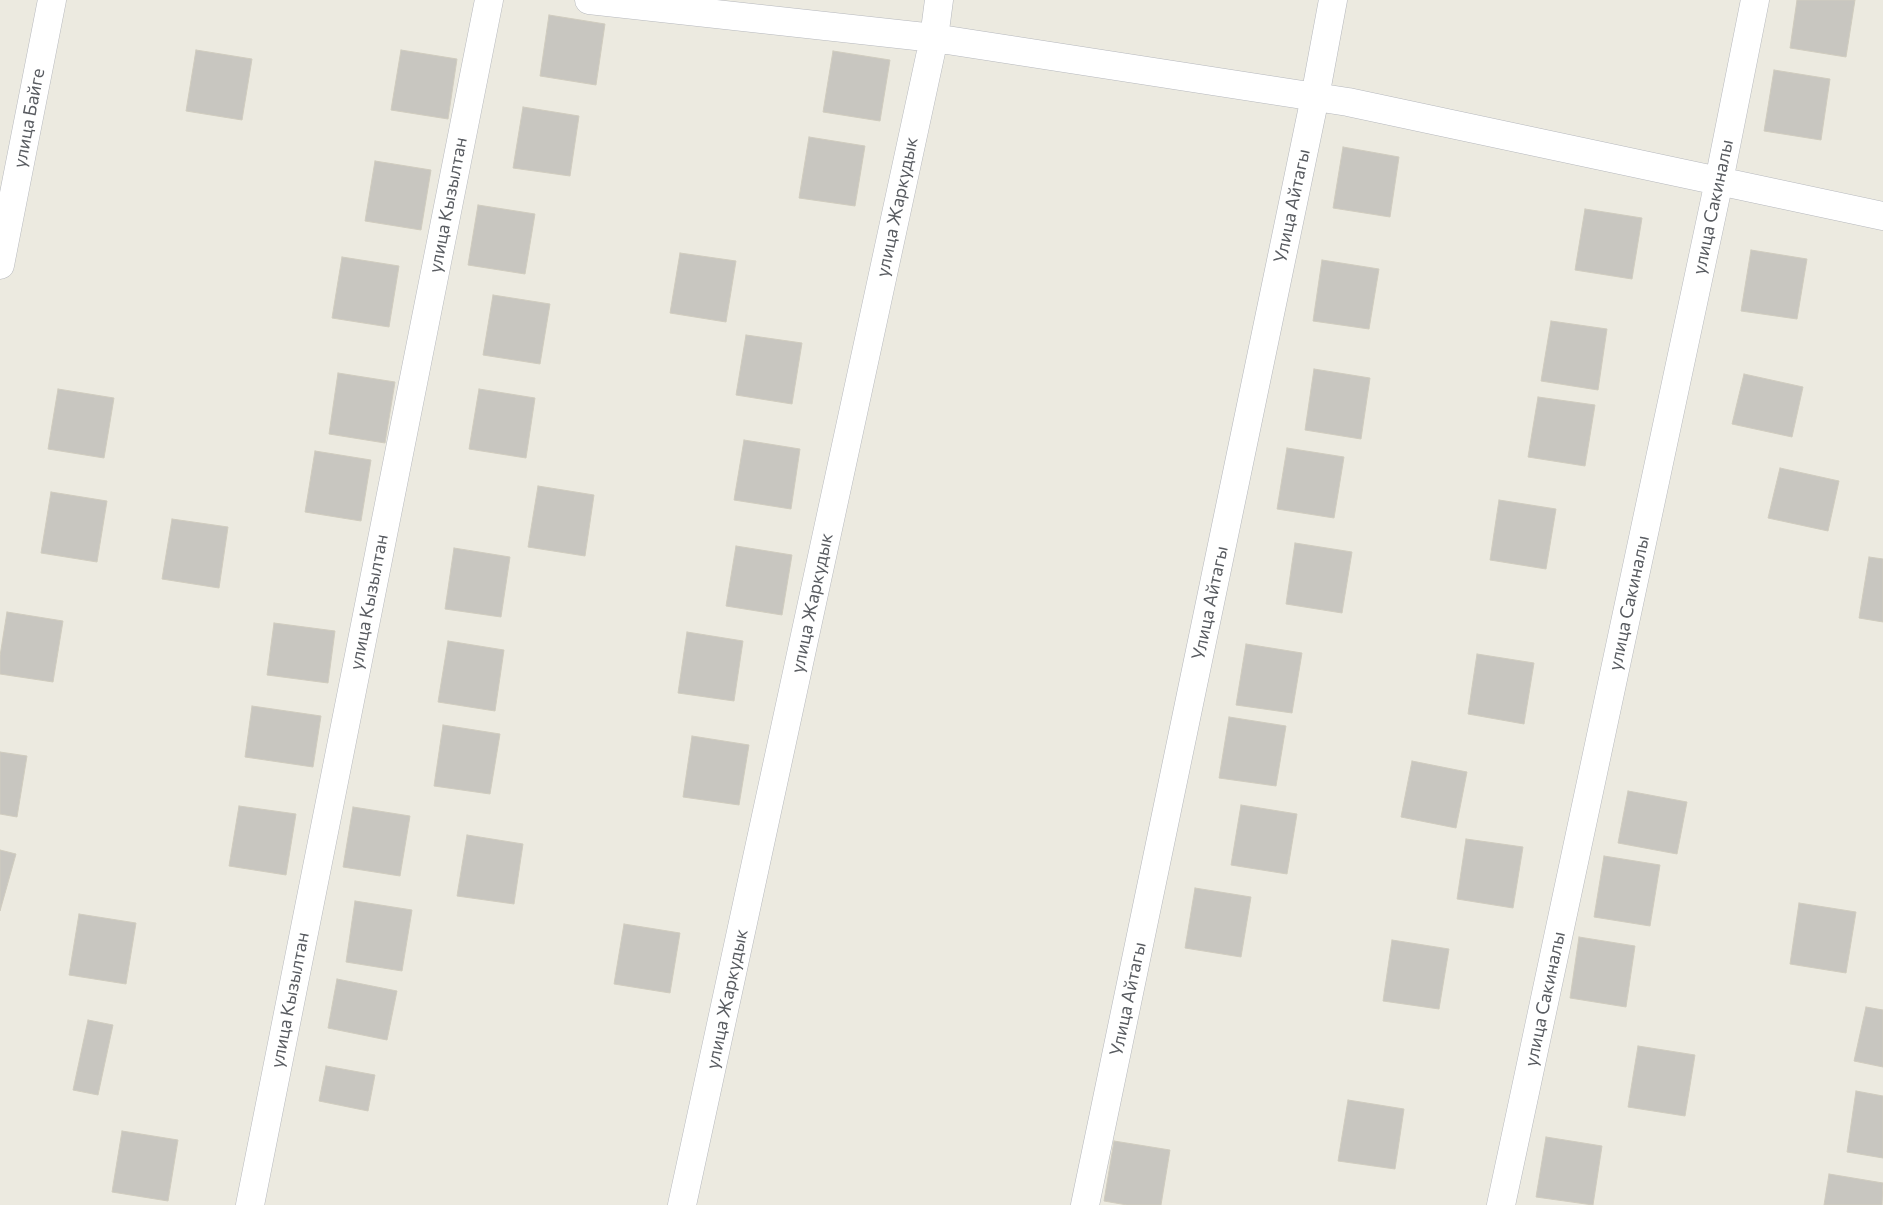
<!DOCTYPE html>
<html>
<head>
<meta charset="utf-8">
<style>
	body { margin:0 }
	canvas { display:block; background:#eceae0 }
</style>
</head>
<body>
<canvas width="1883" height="1205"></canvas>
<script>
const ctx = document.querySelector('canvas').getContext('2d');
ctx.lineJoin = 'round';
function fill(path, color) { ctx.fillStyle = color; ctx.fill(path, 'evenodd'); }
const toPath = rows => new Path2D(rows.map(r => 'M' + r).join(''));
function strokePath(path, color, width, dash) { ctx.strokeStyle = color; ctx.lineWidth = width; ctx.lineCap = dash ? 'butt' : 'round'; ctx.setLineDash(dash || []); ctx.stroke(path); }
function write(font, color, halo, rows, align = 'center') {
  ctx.font = font + ' Commissioner,sans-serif'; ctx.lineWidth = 4.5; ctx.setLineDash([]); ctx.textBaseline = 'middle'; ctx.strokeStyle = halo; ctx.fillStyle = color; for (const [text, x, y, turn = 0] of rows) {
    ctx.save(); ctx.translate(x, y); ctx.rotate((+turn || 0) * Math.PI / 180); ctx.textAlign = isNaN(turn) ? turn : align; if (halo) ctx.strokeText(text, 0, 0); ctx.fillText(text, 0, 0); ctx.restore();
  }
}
const building = toPath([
	[1797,0,1855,0,1846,57,1790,48,1797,0],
	[549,15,605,24,596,85,540,76,549,15],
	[196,50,252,59,242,120,186,111,196,50],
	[401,50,457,59,448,119,391,110,401,50],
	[833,51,890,60,880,121,823,112,833,51],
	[1774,70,1830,79,1821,140,1764,131,1774,70],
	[523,107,579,116,570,176,513,168,523,107],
	[809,137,865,146,855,206,799,198,809,137],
	[1343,147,1399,157,1390,217,1333,208,1343,147],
	[375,161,431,170,421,230,365,221,375,161],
	[478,205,535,214,525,274,468,265,478,205],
	[1585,209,1642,218,1632,279,1575,270,1585,209],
	[1751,250,1807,259,1797,319,1741,311,1751,250],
	[680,253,736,261,726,322,670,313,680,253],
	[342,257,399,266,389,327,332,318,342,257],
	[1322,260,1379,269,1369,329,1313,321,1322,260],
	[493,295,550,304,540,364,483,355,493,295],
	[1551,321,1607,329,1598,390,1541,381,1551,321],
	[746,335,802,343,792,404,736,395,746,335],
	[1314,369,1370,378,1361,439,1305,430,1314,369],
	[338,373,395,382,385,443,329,434,338,373],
	[1744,374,1803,387,1792,437,1732,424,1744,374],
	[58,389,114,398,104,458,48,449,58,389],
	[479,389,535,398,526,458,469,449,479,389],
	[1538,397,1595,405,1585,466,1528,457,1538,397],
	[744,440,800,449,791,509,734,500,744,440],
	[1287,448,1344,457,1334,518,1277,509,1287,448],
	[315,451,371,460,361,521,305,512,315,451],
	[1780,468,1839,481,1828,531,1768,518,1780,468],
	[538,486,594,495,585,556,528,547,538,486],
	[51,492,107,501,97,562,41,553,51,492],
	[1499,500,1556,509,1546,569,1490,560,1499,500],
	[172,519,228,527,219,588,162,579,172,519],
	[1295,543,1352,552,1342,613,1286,604,1295,543],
	[736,546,792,555,782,615,726,606,736,546],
	[454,548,510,557,501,617,445,609,454,548],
	[1869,557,1883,559,1883,622,1859,618,1869,557],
	[7,612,63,621,53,682,0,674,0,656,7,612],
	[274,623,335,631,328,683,267,675,274,623],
	[687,632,743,641,734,701,678,693,687,632],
	[448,641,504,650,495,711,438,702,448,641],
	[1246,644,1302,653,1292,713,1236,705,1246,644],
	[1477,654,1534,663,1524,724,1468,714,1477,654],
	[252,706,321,716,313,767,245,757,252,706],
	[1229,717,1286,726,1276,786,1219,778,1229,717],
	[443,725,500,734,490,794,434,786,443,725],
	[692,736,749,745,739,805,683,797,692,736],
	[0,752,27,756,17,817,0,814,0,752],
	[1412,761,1467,772,1456,828,1401,817,1412,761],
	[1628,791,1687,802,1677,854,1618,843,1628,791],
	[1241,805,1297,814,1287,874,1231,865,1241,805],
	[239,806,296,814,286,875,229,866,239,806],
	[353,807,410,816,400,876,343,867,353,807],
	[467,835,523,844,514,904,457,896,467,835],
	[1466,839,1523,847,1513,908,1457,899,1466,839],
	[0,850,16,854,0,911,0,850],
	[1604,856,1660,865,1650,926,1594,917,1604,856],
	[1195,888,1251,897,1241,957,1185,948,1195,888],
	[355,901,412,910,402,971,346,962,355,901],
	[1799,903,1856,912,1846,973,1790,964,1799,903],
	[79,914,136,923,126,984,69,975,79,914],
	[624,924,680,933,670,993,614,984,624,924],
	[1579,937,1635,946,1626,1007,1570,998,1579,937],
	[1392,940,1449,949,1439,1009,1383,1001,1392,940],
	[337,979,397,991,387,1040,328,1028,337,979],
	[1866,1007,1883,1010,1883,1067,1854,1061,1866,1007],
	[88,1020,113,1025,98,1095,73,1090,88,1020],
	[1638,1046,1695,1055,1685,1116,1628,1107,1638,1046],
	[326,1066,375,1075,368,1111,319,1101,326,1066],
	[1856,1091,1883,1096,1883,1158,1847,1152,1856,1091],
	[1348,1100,1404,1109,1395,1169,1338,1161,1348,1100],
	[122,1131,178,1140,168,1201,112,1192,122,1131],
	[1546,1137,1602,1146,1593,1205,1536,1197,1546,1137],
	[1114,1141,1170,1150,1161,1205,1127,1205,1104,1201,1114,1141],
	[1829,1174,1883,1183,1882,1205,1824,1205,1829,1174]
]);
const street = toPath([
	[589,0,934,38,1348,102,1883,216],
	[0,265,52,0],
	[250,1205,489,0],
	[682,1205,934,38,939,0],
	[1085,1205,1315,97,1333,0],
	[1501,1205,1719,181,1755,0]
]);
const streetNames = [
	["улица Байге",29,118,-79],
	["улица Кызылтан",448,205,-79],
	["Улица Айтагы",1292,206,-78],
	["улица Жаркудык",897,207,-78],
	["улица Сакиналы",1713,207,-78],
	["улица Кызылтан",369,602,-79],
	["улица Жаркудык",812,603,-78],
	["Улица Айтагы",1210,603,-78],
	["улица Сакиналы",1629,603,-78],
	["улица Жаркудык",727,999,-78],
	["Улица Айтагы",1128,999,-78],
	["улица Сакиналы",1545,999,-78],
	["улица Кызылтан",290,1000,-79]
];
fill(building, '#c8c6c0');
strokePath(building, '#d0ccbf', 1);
strokePath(street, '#b6b8bd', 29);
strokePath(street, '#fff', 28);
write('18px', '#595c61', '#fff', streetNames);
</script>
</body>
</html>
